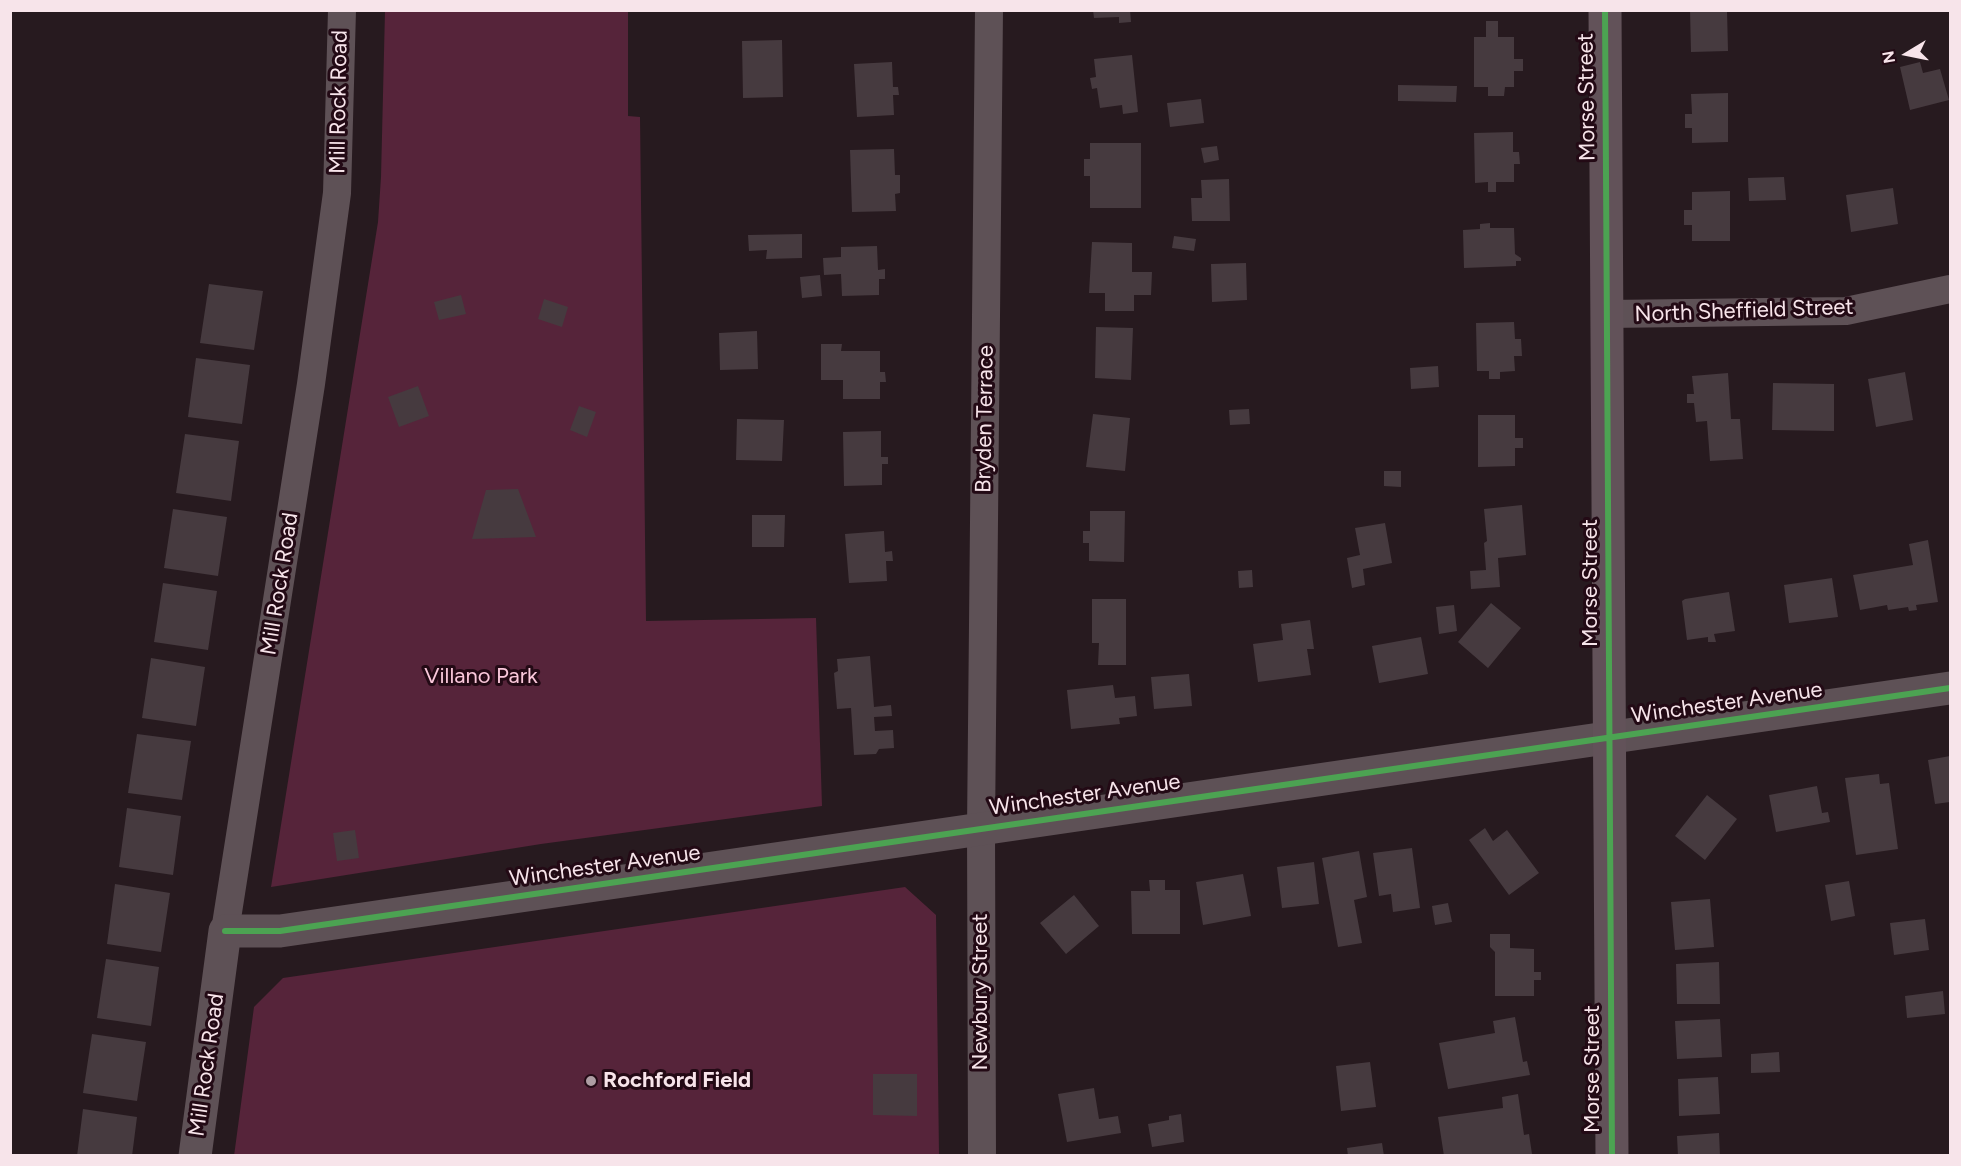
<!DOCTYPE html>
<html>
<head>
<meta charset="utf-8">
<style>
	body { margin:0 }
	#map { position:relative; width:1961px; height:1166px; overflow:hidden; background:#271a1f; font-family:Figtree,sans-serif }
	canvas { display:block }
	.frame { position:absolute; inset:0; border:12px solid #f7e4ea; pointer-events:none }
	.north { position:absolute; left:1877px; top:24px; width:60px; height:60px; -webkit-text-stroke:4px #230a15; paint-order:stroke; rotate:260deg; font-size:16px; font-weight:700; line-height:24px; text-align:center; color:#f7e4ea }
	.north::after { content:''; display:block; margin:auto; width:21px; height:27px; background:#f7e4ea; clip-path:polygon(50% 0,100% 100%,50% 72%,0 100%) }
</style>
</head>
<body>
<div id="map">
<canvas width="1961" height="1166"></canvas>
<div class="frame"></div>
<div class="north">N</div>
</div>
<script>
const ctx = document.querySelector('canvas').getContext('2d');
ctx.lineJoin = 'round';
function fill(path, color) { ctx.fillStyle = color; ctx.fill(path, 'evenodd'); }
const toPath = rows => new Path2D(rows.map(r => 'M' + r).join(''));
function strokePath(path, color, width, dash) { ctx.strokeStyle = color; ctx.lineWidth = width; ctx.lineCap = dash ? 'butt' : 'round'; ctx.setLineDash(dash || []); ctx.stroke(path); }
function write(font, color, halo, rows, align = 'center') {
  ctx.font = font + ' Figtree,sans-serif'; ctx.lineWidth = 6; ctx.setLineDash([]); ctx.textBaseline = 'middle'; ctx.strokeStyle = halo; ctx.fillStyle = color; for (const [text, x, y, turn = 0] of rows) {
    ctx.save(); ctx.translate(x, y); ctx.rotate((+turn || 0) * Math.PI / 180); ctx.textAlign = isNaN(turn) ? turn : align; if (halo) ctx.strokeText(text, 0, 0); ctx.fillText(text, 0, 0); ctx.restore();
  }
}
const green = toPath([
	[385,11,628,11,628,116,640,117,646,621,816,618,822,806,541,844,271,887,378,222,381,177],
	[905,887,936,915,939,1155,234,1156,254,1007,283,978]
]);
const building = toPath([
	[1093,10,1130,10,1131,22,1119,23,1119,17,1094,18],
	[1690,10,1727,10,1728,51,1691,52],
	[1486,21,1498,21,1498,37,1514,37,1514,59,1523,59,1523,71,1514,71,1514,87,1505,87,1504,96,1488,96,1488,87,1474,87,1474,37,1486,37],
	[782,40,783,97,743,98,742,41],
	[1132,55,1138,112,1123,114,1122,105,1100,108,1097,88,1092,89,1090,78,1096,77,1094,59],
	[892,62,893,87,898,87,899,95,893,95,894,115,857,117,854,64],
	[1920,62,1923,73,1940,69,1949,100,1910,110,1900,67],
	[1398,85,1457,86,1456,102,1398,101],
	[1728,93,1728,142,1692,143,1692,128,1685,128,1685,114,1692,114,1691,94],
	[1201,99,1204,123,1170,127,1167,103],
	[1513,132,1513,152,1519,152,1520,164,1514,164,1514,182,1496,182,1496,192,1488,192,1488,182,1475,183,1474,133],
	[1090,143,1141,143,1141,208,1090,208,1090,176,1084,176,1084,159,1090,159],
	[1217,146,1219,160,1204,163,1201,148],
	[894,149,895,175,900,175,900,193,895,194,896,211,852,212,850,150],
	[1784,177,1786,200,1749,201,1748,178],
	[1229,179,1230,221,1192,221,1191,198,1202,198,1201,180],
	[1893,188,1898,224,1851,232,1846,195],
	[1730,191,1730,241,1692,241,1692,225,1684,225,1684,210,1692,210,1692,192],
	[1490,223,1490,228,1514,228,1515,254,1521,258,1521,261,1516,261,1516,266,1464,268,1463,230,1480,229,1480,224],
	[802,234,802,258,766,259,767,250,749,251,748,235],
	[1174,236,1196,239,1194,251,1172,248],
	[1092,242,1132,243,1132,272,1152,272,1151,295,1134,295,1134,311,1105,311,1105,293,1089,293],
	[877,246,878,270,885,269,885,279,879,279,879,295,842,296,841,274,824,275,823,258,841,257,841,247],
	[1246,263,1247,300,1212,302,1211,264],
	[820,275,822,296,802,298,800,277],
	[209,284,263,291,254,350,200,343],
	[461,295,466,314,439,320,434,302],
	[544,299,568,307,562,327,538,319],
	[1514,322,1515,339,1521,339,1522,356,1514,356,1515,371,1500,372,1500,379,1489,379,1489,371,1477,371,1476,323],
	[1096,327,1133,328,1131,380,1095,378],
	[757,331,758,369,720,370,719,333],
	[821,344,842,344,841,351,880,351,880,372,885,372,886,382,880,382,880,399,843,399,843,380,821,380],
	[196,358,250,365,242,424,188,417],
	[1438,366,1439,387,1411,389,1410,368],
	[1905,372,1913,420,1876,427,1868,379],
	[1728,373,1731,419,1740,419,1743,459,1710,461,1707,421,1696,422,1694,403,1687,403,1687,394,1694,394,1692,376],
	[1773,383,1834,384,1834,431,1772,430],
	[418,386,429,416,399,427,388,397],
	[579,406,596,412,587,437,570,430],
	[1249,409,1250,424,1230,425,1229,410],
	[1093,414,1130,418,1125,471,1086,467],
	[1478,415,1515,415,1515,438,1523,438,1523,448,1515,448,1515,466,1478,467],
	[737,419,784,420,782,461,736,460],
	[881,431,881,457,888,457,888,464,882,464,882,485,844,486,843,432],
	[185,434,239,441,231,501,176,493],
	[1384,471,1401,471,1401,487,1384,486],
	[518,489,536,537,472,539,486,490],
	[1522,505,1526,555,1498,558,1500,587,1471,589,1470,571,1486,570,1484,543,1487,541,1484,509],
	[173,509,227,517,218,576,164,568],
	[1090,511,1125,511,1124,562,1089,561,1089,543,1083,543,1083,531,1090,531],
	[752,515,785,515,784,547,752,547],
	[1385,523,1392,563,1363,569,1365,585,1352,588,1347,558,1360,555,1355,528],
	[884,531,885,552,892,551,893,561,886,561,887,581,849,583,845,534],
	[1928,540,1938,602,1916,605,1917,610,1909,611,1908,607,1888,610,1887,605,1860,610,1853,575,1913,565,1909,544],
	[1252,570,1253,587,1239,588,1238,571],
	[1832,578,1838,617,1789,623,1784,585],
	[163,583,217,591,208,650,154,642],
	[1729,592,1735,631,1714,634,1716,642,1708,642,1708,637,1687,640,1682,601,1685,599],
	[1092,599,1126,599,1126,665,1098,665,1099,643,1092,643],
	[1491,603,1521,628,1488,668,1458,642],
	[1454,605,1457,631,1439,634,1436,607],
	[1310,620,1314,649,1307,649,1311,675,1258,682,1253,644,1283,640,1281,624],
	[1421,637,1428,674,1379,683,1372,646],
	[870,656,874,707,891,705,892,716,874,717,875,731,893,730,894,748,879,749,876,754,854,755,851,708,837,709,834,673,838,671,837,659],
	[151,658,205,667,196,726,142,718],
	[1189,674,1192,706,1154,709,1151,677],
	[1113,685,1115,698,1135,696,1137,716,1119,718,1120,724,1071,729,1067,690],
	[137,734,191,741,182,800,128,793],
	[1950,756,1950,802,1935,804,1928,760],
	[1879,774,1880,784,1889,783,1898,849,1856,855,1845,778],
	[1817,786,1822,813,1828,812,1830,822,1776,832,1769,795],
	[1707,795,1737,819,1705,860,1675,836],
	[127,808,181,816,173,875,119,867],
	[1485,828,1493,841,1507,830,1539,873,1509,895,1469,840],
	[355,830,359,858,337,861,333,833],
	[1412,848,1420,908,1393,912,1391,894,1379,896,1373,853],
	[1359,851,1367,897,1354,900,1362,943,1338,947,1322,858],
	[1314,862,1319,904,1282,908,1277,867],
	[1243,874,1251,916,1203,925,1196,882],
	[1149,880,1165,880,1165,890,1180,890,1180,934,1132,934,1131,891,1150,891],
	[1849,881,1855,916,1831,921,1825,885],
	[115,884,170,893,161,952,107,944],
	[1074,895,1099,926,1066,954,1040,923],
	[1710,899,1714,947,1675,950,1671,902],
	[1448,903,1452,922,1435,925,1432,906],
	[1925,919,1929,950,1894,955,1890,923],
	[1490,934,1510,934,1510,948,1534,949,1534,972,1541,972,1541,980,1534,980,1534,996,1495,996,1495,952,1490,947],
	[106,959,159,967,151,1026,97,1018],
	[1719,962,1720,1004,1677,1004,1676,964],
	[1943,991,1945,1014,1907,1018,1905,996],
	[1515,1017,1523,1062,1527,1061,1530,1075,1448,1089,1439,1043,1495,1033,1493,1021],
	[1720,1019,1722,1057,1677,1059,1675,1021],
	[92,1034,146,1042,137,1101,83,1093],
	[1779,1052,1780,1072,1751,1073,1751,1054],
	[1370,1062,1376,1107,1341,1111,1336,1066],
	[873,1074,917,1074,917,1116,873,1115],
	[1718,1077,1720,1114,1679,1116,1678,1079],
	[1094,1088,1099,1119,1118,1116,1121,1133,1067,1142,1058,1094],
	[1518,1094,1524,1135,1529,1134,1532,1154,1444,1156,1438,1117,1503,1108,1502,1097],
	[83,1109,137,1117,132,1156,77,1156],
	[1181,1114,1184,1142,1152,1147,1148,1124,1169,1120,1169,1116],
	[1719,1133,1720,1156,1678,1156,1677,1136],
	[1382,1143,1384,1156,1348,1156,1347,1148]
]);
const minor = toPath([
	[1607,314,1846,311,1950,289],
	[225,931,311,384,337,193,342,10],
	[982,1156,981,828,989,10]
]);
const tertiary = toPath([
	[195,1156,225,931,280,931,1950,688]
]);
const secondary = toPath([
	[1605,10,1612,1156]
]);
const cycleway = toPath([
	[1605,10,1612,1156],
	[225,931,280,931,1950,688]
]);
const markers = [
	[591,1081,6,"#ae9da3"]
];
const streetNames = [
	["Morse Street",1587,97,-91],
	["Mill Rock Road",339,102,-89],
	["North Sheffield Street",1744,311,-2],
	["Bryden Terrace",985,419,-89],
	["Morse Street",1591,583,-90],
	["Mill Rock Road",280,584,-81],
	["Winchester Avenue",1727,703,-8],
	["Winchester Avenue",1085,795,-8],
	["Winchester Avenue",605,866,-8],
	["Newbury Street",981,992,-90],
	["Mill Rock Road",207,1065,-82],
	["Morse Street",1593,1069,-90]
];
const parkNames = [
	["Villano Park",481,677]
];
const poiNames = [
	["Rochford Field",603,1081]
];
fill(green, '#56243a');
fill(building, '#463a3f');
strokePath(minor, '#5e5156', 28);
strokePath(tertiary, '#5e5156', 33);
strokePath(secondary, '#625259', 33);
strokePath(cycleway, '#4ca352', 6);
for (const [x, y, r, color] of markers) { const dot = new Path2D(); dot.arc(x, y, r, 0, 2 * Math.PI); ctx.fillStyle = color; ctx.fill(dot); strokePath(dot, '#230a15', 2); }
write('22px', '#f7e4ea', '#230a15', streetNames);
write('22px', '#fac8db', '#230a15', parkNames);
write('bold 22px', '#f7e4ea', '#230a15', poiNames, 'left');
</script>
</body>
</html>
